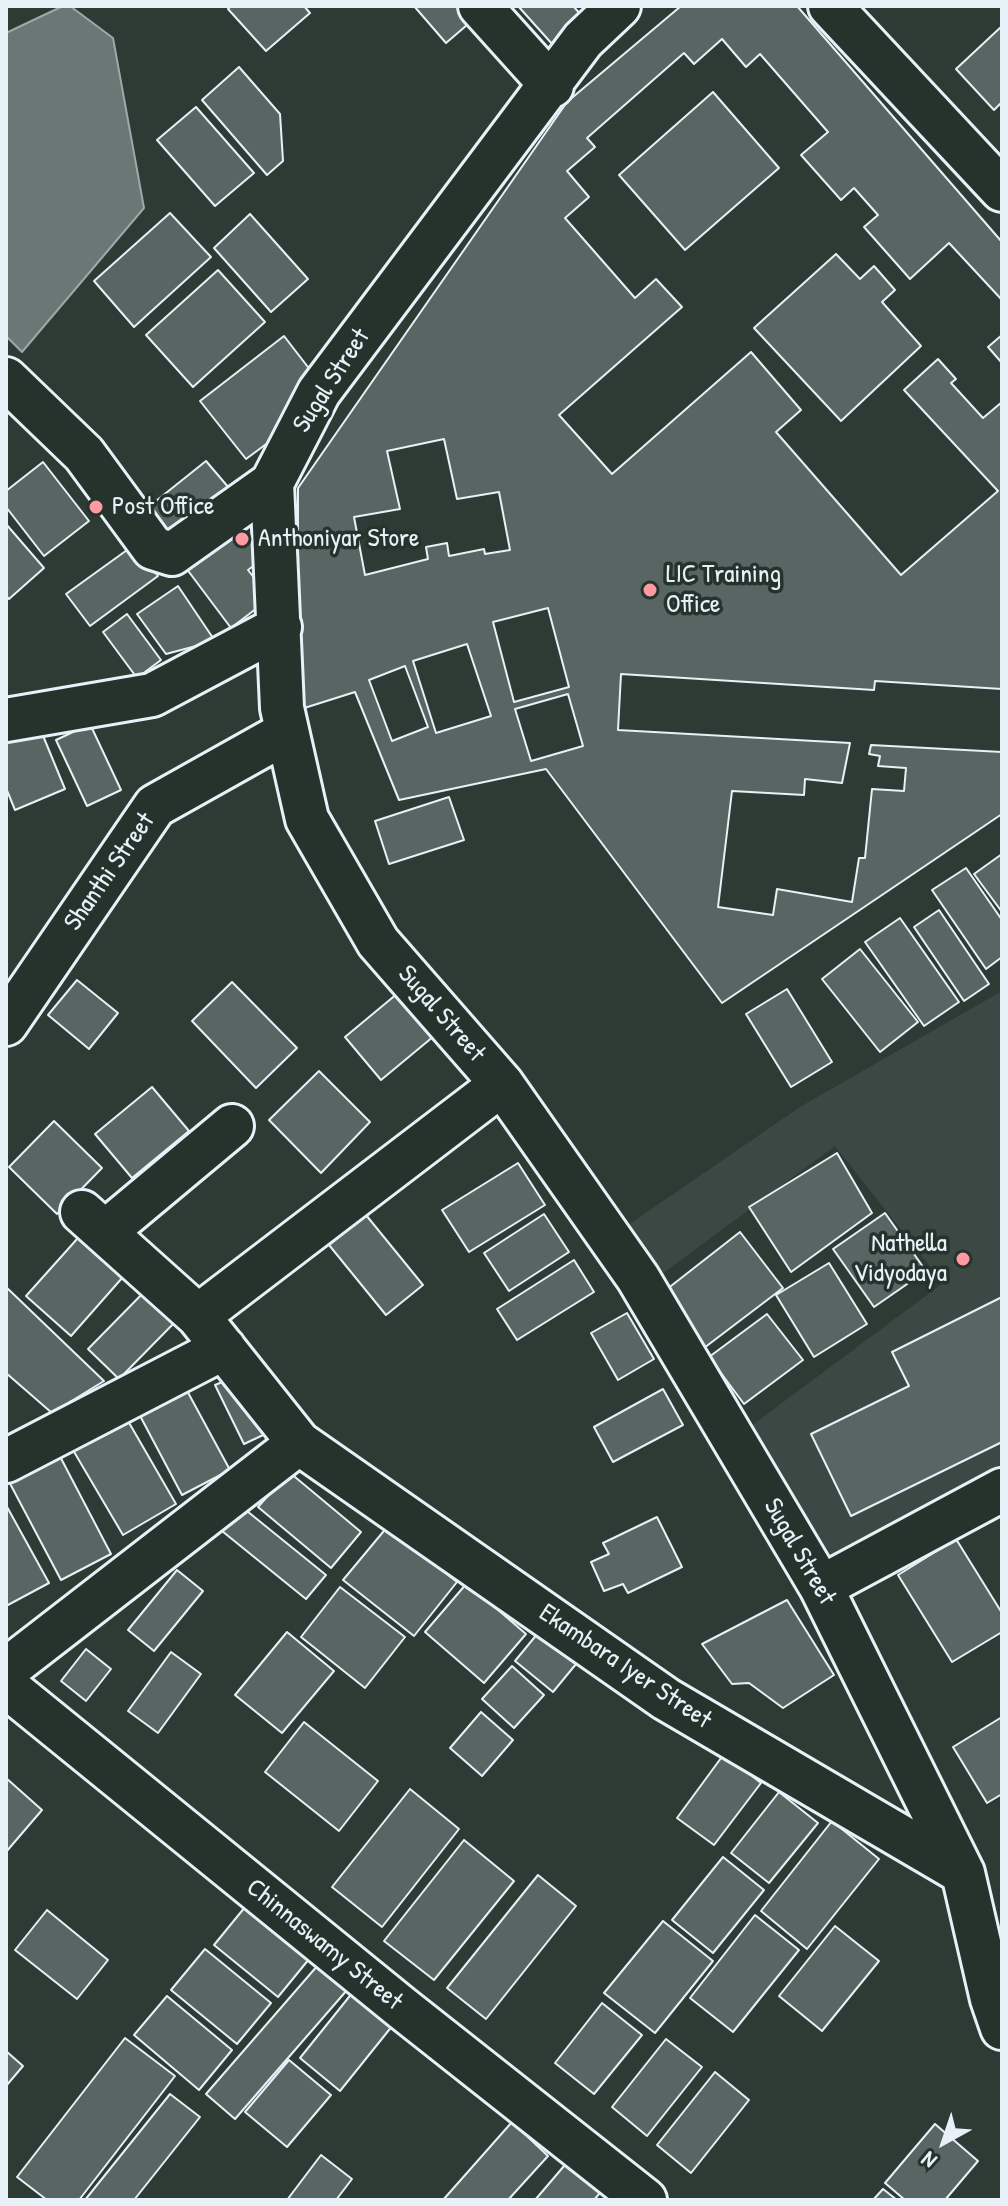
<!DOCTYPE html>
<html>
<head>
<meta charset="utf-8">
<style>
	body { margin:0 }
	#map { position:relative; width:1008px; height:2206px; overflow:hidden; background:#2e3b35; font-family:"Patrick Hand",sans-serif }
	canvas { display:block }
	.frame { position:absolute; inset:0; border:8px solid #e8f1f8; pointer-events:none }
	.north { position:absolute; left:904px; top:2102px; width:80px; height:80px; -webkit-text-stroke:6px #26332d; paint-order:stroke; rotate:220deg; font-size:22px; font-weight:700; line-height:32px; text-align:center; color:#e8f1f8 }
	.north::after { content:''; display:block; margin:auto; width:28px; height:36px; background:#e8f1f8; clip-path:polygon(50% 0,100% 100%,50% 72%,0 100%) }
</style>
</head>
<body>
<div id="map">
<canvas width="1008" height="2206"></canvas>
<div class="frame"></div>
<div class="north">N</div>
</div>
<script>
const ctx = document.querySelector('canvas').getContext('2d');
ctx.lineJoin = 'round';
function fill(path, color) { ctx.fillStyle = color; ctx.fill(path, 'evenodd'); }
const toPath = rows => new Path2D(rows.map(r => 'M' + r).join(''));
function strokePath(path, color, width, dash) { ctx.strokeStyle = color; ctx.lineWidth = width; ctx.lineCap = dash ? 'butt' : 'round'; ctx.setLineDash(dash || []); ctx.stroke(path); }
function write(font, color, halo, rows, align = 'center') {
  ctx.font = font + ' "Patrick Hand",sans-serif'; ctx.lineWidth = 7; ctx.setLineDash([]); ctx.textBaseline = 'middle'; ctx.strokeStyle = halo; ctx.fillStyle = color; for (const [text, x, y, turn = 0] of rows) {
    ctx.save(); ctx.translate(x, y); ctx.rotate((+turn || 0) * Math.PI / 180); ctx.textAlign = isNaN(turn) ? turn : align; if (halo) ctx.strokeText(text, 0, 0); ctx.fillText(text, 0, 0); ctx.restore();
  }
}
const built = toPath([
	[1002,991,1002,1476,825,1564,743,1432,943,1283,835,1146,650,1283,615,1234,800,1107]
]);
const water = toPath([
	[63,6,70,6,113,38,144,208,22,352,6,336,6,33,63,6]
]);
const building = toPath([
	[231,6,304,6,310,13,266,51,228,9,231,6],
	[414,6,462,6,474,19,446,43,414,6],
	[518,6,573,6,584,18,553,45,518,6],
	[681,6,797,6,1002,242,1002,814,722,1003,546,769,399,800,355,692,298,710,298,488,567,102,681,6],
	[1002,26,1002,102,994,110,956,69,1002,26],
	[722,39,746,67,760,54,828,132,801,155,841,200,854,188,878,215,864,227,910,279,949,243,1002,300,1002,335,988,347,1002,363,1002,402,983,418,951,383,956,379,938,359,904,390,998,491,901,575,776,432,801,410,751,352,612,474,559,415,682,307,656,279,635,298,565,218,589,197,567,171,595,147,587,138,684,53,694,64,722,39],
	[713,92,779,168,685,250,619,175,713,92],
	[836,254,860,279,874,266,895,290,882,302,921,346,841,421,754,328,836,254],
	[239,67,280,114,283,161,267,175,202,100,239,67],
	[196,107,254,173,215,206,157,140,196,107],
	[170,213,211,257,134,327,94,281,170,213],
	[250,214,308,279,271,312,214,248,250,214],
	[218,270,265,322,193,387,146,335,218,270],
	[284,336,311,371,269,442,246,459,200,401,284,336],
	[444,439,457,499,499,492,510,550,485,554,484,549,449,556,447,543,426,547,428,559,365,575,354,517,400,509,387,451,444,439],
	[206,461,229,488,168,536,146,509,206,461],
	[43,462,89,521,44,556,6,507,6,491,43,462],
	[238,523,264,558,248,570,270,598,231,628,183,564,238,523],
	[6,524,44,568,9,599,6,596,6,524],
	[134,545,158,576,90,626,66,594,134,545],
	[178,586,215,641,166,654,137,614,178,586],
	[548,608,569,687,514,702,493,622,548,608],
	[127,614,161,660,137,678,103,632,127,614],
	[467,644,491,716,436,733,413,661,467,644],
	[405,666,428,727,392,741,369,680,405,666],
	[621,674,874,690,875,681,1002,689,1002,752,871,745,869,754,880,756,878,766,906,768,904,791,872,789,865,858,859,858,852,902,777,889,773,915,718,907,732,791,804,795,805,779,842,783,850,743,618,730,621,674],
	[568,694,583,746,531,761,515,709,568,694],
	[90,724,121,790,87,806,56,740,90,724],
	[39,726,65,789,15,810,6,788,6,739,39,726],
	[449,797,464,840,389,864,375,821,449,797],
	[1002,854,1002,912,974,874,1002,854],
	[966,868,1002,920,1002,957,986,969,932,890,966,868],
	[939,910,989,984,964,1001,914,927,939,910],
	[900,918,959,1002,924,1026,865,942,900,918],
	[860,949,918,1022,880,1052,822,979,860,949],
	[77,980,118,1013,89,1049,48,1015,77,980],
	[232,982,297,1048,256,1088,192,1021,232,982],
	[787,989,832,1062,791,1087,746,1014,787,989],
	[398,993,434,1036,381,1080,345,1037,398,993],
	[319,1071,370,1122,321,1173,269,1120,319,1071],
	[152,1087,189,1131,132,1178,95,1134,152,1087],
	[54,1121,102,1168,57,1214,9,1167,54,1121],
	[837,1153,872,1213,791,1272,749,1207,837,1153],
	[518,1163,545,1205,469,1252,442,1210,518,1163],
	[885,1213,926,1271,874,1307,833,1249,885,1213],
	[544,1214,569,1252,509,1291,484,1253,544,1214],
	[366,1215,423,1285,386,1315,329,1245,366,1215],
	[86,1229,130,1269,71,1336,26,1296,86,1229],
	[740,1232,783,1288,704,1348,662,1293,740,1232],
	[574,1260,594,1292,517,1340,497,1309,574,1260],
	[829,1263,867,1324,814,1357,776,1295,829,1263],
	[6,1287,104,1381,52,1413,6,1373,6,1287],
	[149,1287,180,1317,119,1379,88,1349,149,1287],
	[1002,1297,1002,1442,851,1516,811,1434,909,1386,892,1352,1002,1297],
	[627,1313,654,1359,618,1380,591,1333,627,1313],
	[767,1314,803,1360,744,1404,709,1357,767,1314],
	[237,1376,278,1428,244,1444,215,1385,237,1376],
	[185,1387,230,1470,182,1495,138,1412,185,1387],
	[663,1389,683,1425,613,1462,594,1427,663,1389],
	[124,1414,176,1504,123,1535,70,1445,124,1414],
	[53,1443,111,1554,61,1580,6,1476,53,1443],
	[289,1472,361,1532,331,1568,258,1507,289,1472],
	[6,1505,49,1583,6,1606,6,1505],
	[242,1507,326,1575,306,1599,222,1531,242,1507],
	[657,1517,682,1567,628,1593,623,1584,604,1591,591,1562,609,1554,603,1543,657,1517],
	[388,1526,457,1582,414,1636,343,1580,388,1526],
	[956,1539,1002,1613,1002,1632,952,1662,898,1575,956,1539],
	[177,1570,203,1591,154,1651,128,1630,177,1570],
	[467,1583,526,1634,484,1683,425,1632,467,1583],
	[340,1587,405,1637,365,1688,301,1637,340,1587],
	[787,1600,834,1675,783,1708,749,1683,732,1684,702,1644,787,1600],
	[543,1627,581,1658,553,1692,515,1661,543,1627],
	[287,1632,334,1671,282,1733,235,1695,287,1632],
	[86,1649,111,1669,86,1701,61,1681,86,1649],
	[171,1652,201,1674,158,1733,128,1711,171,1652],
	[512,1666,544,1695,514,1728,482,1699,512,1666],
	[481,1712,513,1740,482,1776,450,1748,481,1712],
	[1002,1717,1002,1794,987,1803,953,1747,1002,1717],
	[304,1722,378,1781,339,1831,265,1772,304,1722],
	[724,1754,761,1783,714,1845,677,1818,724,1754],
	[6,1778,42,1810,6,1852,6,1778],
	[410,1789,459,1829,382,1927,332,1887,410,1789],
	[779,1792,818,1823,769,1883,731,1853,779,1792],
	[832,1821,879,1859,807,1949,761,1911,832,1821],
	[464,1840,514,1881,434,1980,384,1941,464,1840],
	[723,1857,764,1890,713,1953,672,1920,723,1857],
	[538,1875,576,1906,486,2019,447,1988,538,1875],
	[250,1901,314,1953,278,1997,214,1945,250,1901],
	[47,1910,108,1960,77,1999,15,1950,47,1910],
	[755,1915,799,1950,733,2032,690,1998,755,1915],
	[663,1921,713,1961,655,2033,604,1993,663,1921],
	[835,1926,879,1961,822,2031,779,1996,835,1926],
	[205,1949,271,2003,237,2044,171,1990,205,1949],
	[325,1957,354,1982,235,2119,206,2094,325,1957],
	[357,1987,397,2020,340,2091,300,2058,357,1987],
	[167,1996,232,2050,199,2090,134,2035,167,1996],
	[602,2003,642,2035,594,2094,555,2063,602,2003],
	[125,2038,175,2076,79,2200,47,2200,17,2177,125,2038],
	[666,2039,702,2067,647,2136,612,2107,666,2039],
	[6,2051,23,2066,6,2086,6,2051],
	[289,2060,331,2095,287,2147,245,2112,289,2060],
	[715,2072,749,2100,691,2173,657,2145,715,2072],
	[170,2094,200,2117,134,2200,85,2200,170,2094],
	[512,2122,548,2156,508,2200,443,2200,512,2122],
	[935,2124,978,2161,945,2200,905,2200,885,2183,935,2124],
	[321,2155,352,2179,336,2200,287,2200,321,2155],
	[570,2159,604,2188,594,2200,535,2200,570,2159],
	[883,2189,897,2200,873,2200,883,2189]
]);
const minor = toPath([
	[480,6,552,86],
	[619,6,583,40,319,392,272,483,282,708,307,819,378,942,502,1084,638,1278,821,1587,963,1873,992,1999,1002,2028],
	[830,6,1002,190],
	[6,379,84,454,153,548,172,554,272,483],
	[6,720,152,695,280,627],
	[6,1024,155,806,287,732],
	[502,1084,198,1316,299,1443,666,1699,963,1873],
	[82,1212,198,1316],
	[105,1232,232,1126],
	[6,1461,224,1348],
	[821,1587,1002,1490],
	[6,1670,299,1443],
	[6,1686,402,2008,645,2200]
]);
const markers = [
	[96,507,8,"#ff9aa2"],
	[242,539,8,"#ff9aa2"],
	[650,590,8,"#ff9aa2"],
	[963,1259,8,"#ff9aa2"]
];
const streetNames = [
	["Sugal Street",332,381,-57],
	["Shanthi Street",110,872,-55],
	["Sugal Street",441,1014,49],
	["Sugal Street",799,1552,60],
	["Ekambara Iyer Street",625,1667,34],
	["Chinnaswamy Street",324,1945,39]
];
const poiNames = [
	["Post Office",112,507],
	["Anthoniyar Store",258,539],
	["LIC Training",666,575],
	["Office",666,605],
	["Nathella",947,1244,"right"],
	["Vidyodaya",947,1274,"right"]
];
fill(built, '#3b4843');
fill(water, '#6b7775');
strokePath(water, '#9da8a9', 2);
fill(building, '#596563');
strokePath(building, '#e8f1f8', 2);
strokePath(minor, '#e8f1f8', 48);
strokePath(minor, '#26332d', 42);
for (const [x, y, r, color] of markers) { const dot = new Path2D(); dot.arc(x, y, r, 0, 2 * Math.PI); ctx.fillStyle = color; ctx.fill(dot); strokePath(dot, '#26332d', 3); }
write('26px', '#e8f1f8', '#26332d', streetNames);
write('26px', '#e8f1f8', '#26332d', poiNames, 'left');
</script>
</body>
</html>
